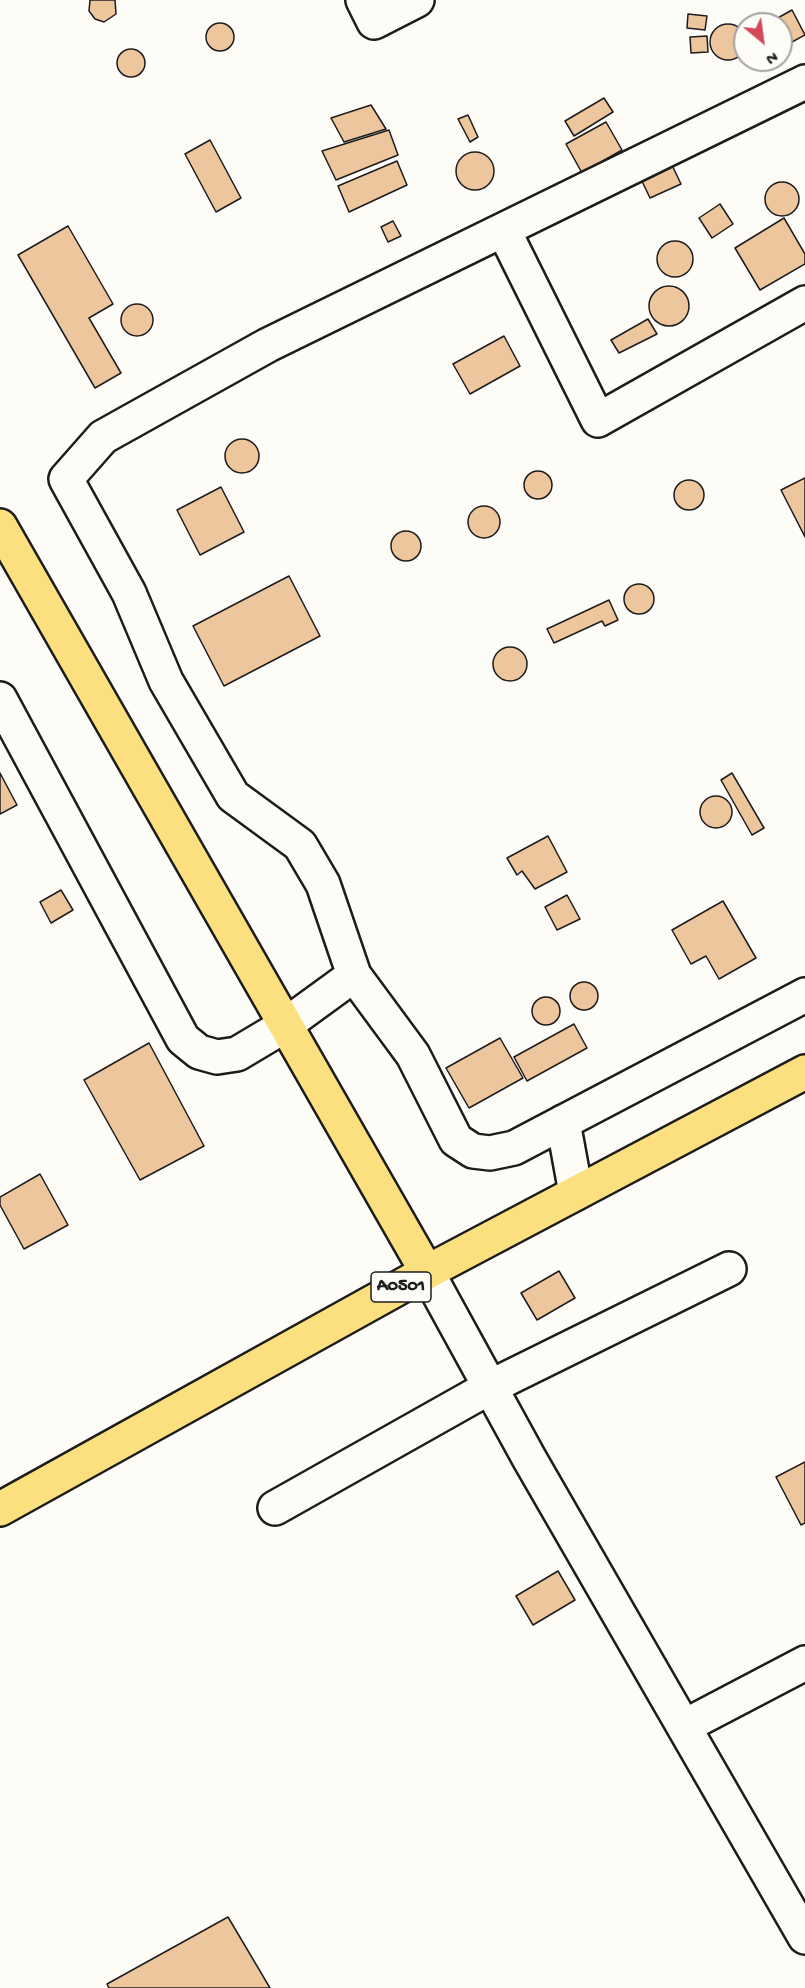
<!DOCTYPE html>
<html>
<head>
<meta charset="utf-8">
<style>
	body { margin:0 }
	#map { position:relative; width:805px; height:1988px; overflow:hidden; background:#fdfcf7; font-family:"Gochi Hand",sans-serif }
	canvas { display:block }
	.north { position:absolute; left:733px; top:12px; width:60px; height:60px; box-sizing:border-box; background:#fdfcf7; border:2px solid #a3a29f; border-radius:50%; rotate:151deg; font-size:16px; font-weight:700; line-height:24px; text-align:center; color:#1c1c1c }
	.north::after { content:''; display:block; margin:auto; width:21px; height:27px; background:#d1495b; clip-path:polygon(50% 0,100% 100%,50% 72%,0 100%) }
</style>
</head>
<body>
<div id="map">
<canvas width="805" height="1988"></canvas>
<div class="north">N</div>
</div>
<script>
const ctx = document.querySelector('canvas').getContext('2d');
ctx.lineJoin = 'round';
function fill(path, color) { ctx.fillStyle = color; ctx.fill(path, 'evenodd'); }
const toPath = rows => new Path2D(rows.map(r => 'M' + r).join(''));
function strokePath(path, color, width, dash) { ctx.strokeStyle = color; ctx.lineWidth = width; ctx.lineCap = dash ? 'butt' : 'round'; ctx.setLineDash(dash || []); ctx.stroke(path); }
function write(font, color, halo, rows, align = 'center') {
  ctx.font = font + ' "Gochi Hand",sans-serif'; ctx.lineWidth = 4.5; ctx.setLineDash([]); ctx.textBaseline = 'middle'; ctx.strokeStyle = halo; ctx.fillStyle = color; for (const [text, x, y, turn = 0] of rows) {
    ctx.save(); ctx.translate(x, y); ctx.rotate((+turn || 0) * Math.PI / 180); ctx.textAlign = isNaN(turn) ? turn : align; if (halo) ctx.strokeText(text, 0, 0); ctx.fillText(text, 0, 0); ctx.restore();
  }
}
const building = toPath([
	[90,0,115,0,116,14,104,22,95,19,89,11,90,0],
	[792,10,805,35,781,48,781,24,767,24,792,10],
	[688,14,707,16,705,30,687,28,688,14],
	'206 37a14 14 0 1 1 28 0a14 14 0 1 1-28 0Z',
	'710 42a18 18 0 1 1 36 0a18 18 0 1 1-36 0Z',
	[707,36,708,52,691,53,690,37,707,36],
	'117 63a14 14 0 1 1 28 0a14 14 0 1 1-28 0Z',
	[604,98,613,112,574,136,565,121,604,98],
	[371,105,386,129,344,142,331,118,371,105],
	[468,115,478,137,470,142,458,119,468,115],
	[606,122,622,150,582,173,566,144,606,122],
	[389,130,398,155,336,180,322,151,389,130],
	[210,140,241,198,216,212,185,154,210,140],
	'456 171a19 19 0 1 1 38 0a19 19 0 1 1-38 0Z',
	[397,161,407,185,349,212,338,186,397,161],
	[671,163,681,184,650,198,640,177,671,163],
	'765 199a17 17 0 1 1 34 0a17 17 0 1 1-34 0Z',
	[720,204,733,224,712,238,699,218,720,204],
	[784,218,805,254,805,264,760,290,735,248,784,218],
	[393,221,401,236,388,242,381,227,393,221],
	[68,226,113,304,89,318,121,373,95,388,18,255,68,226],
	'657 259a18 18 0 1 1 36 0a18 18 0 1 1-36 0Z',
	'649 306a20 20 0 1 1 40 0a20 20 0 1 1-40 0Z',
	'121 320a16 16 0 1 1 32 0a16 16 0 1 1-32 0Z',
	[648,319,657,334,619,353,611,340,648,319],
	[504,336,520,366,470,394,453,364,504,336],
	'225 456a17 17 0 1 1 34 0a17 17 0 1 1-34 0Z',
	'524 485a14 14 0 1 1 28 0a14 14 0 1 1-28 0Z',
	[805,478,805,537,781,490,805,478],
	'674 495a15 15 0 1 1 30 0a15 15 0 1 1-30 0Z',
	[221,487,244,532,200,555,177,510,221,487],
	'468 522a16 16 0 1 1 32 0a16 16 0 1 1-32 0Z',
	'391 546a15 15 0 1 1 30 0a15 15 0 1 1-30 0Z',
	[289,576,320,636,224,686,193,626,289,576],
	'624 599a15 15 0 1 1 30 0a15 15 0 1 1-30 0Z',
	[609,600,618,620,605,626,602,621,554,643,547,629,609,600],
	'493 664a17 17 0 1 1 34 0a17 17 0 1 1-34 0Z',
	[0,773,17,805,0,814,0,773],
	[732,773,764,828,752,835,721,780,732,773],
	'700 812a16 16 0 1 1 32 0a16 16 0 1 1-32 0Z',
	[548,836,567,872,535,889,522,871,517,875,507,858,548,836],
	[61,890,73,910,51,923,40,902,61,890],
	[567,895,580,919,557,930,545,907,567,895],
	[723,901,756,958,719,979,706,956,691,964,672,930,723,901],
	'570 996a14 14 0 1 1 28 0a14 14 0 1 1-28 0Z',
	'532 1011a14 14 0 1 1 28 0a14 14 0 1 1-28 0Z',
	[574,1024,587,1048,527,1081,514,1057,574,1024],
	[500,1038,523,1078,469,1108,446,1068,500,1038],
	[149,1043,204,1146,140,1180,84,1080,149,1043],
	[40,1174,68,1225,24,1249,0,1205,0,1197,40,1174],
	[559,1271,575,1298,537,1320,521,1293,559,1271],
	[805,1462,805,1523,801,1525,776,1477,805,1462],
	[558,1571,575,1600,533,1625,516,1596,558,1571],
	[228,1917,270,1988,109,1988,107,1984,228,1917]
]);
const minor = toPath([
	[363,0,374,22,417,0],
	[805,82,268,345,103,437,66,479,129,593,166,681,233,796,300,845,323,884,354,975,413,1055,456,1140,473,1151,490,1153,514,1148,805,995],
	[504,231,598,420,805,303],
	[0,699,183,1039,199,1052,217,1057,237,1054,284,1026,354,975],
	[563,1122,576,1193],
	[427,1272,529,1458,805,1937],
	[275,1508,490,1387,729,1269],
	[685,1726,805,1663]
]);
const major = toPath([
	[0,526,427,1272]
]);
const highway = toPath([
	[0,1509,427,1272,805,1072]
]);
const shields = [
	[401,1287,60]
];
const shieldNames = [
	["A0501",401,1287]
];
fill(building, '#eec69d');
strokePath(building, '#1c1c1c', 1.5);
strokePath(minor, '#1c1c1c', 38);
strokePath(major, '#1c1c1c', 38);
strokePath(highway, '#1c1c1c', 38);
strokePath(minor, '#fdfcf7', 33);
strokePath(major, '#fce080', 33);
strokePath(highway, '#fce080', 33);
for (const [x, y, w] of shields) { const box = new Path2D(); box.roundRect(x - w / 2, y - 15, w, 30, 4.5); ctx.fillStyle = '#fdfcf7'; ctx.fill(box); strokePath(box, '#1c1c1c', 1.5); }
write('bold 18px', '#1c1c1c', null, shieldNames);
</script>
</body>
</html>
